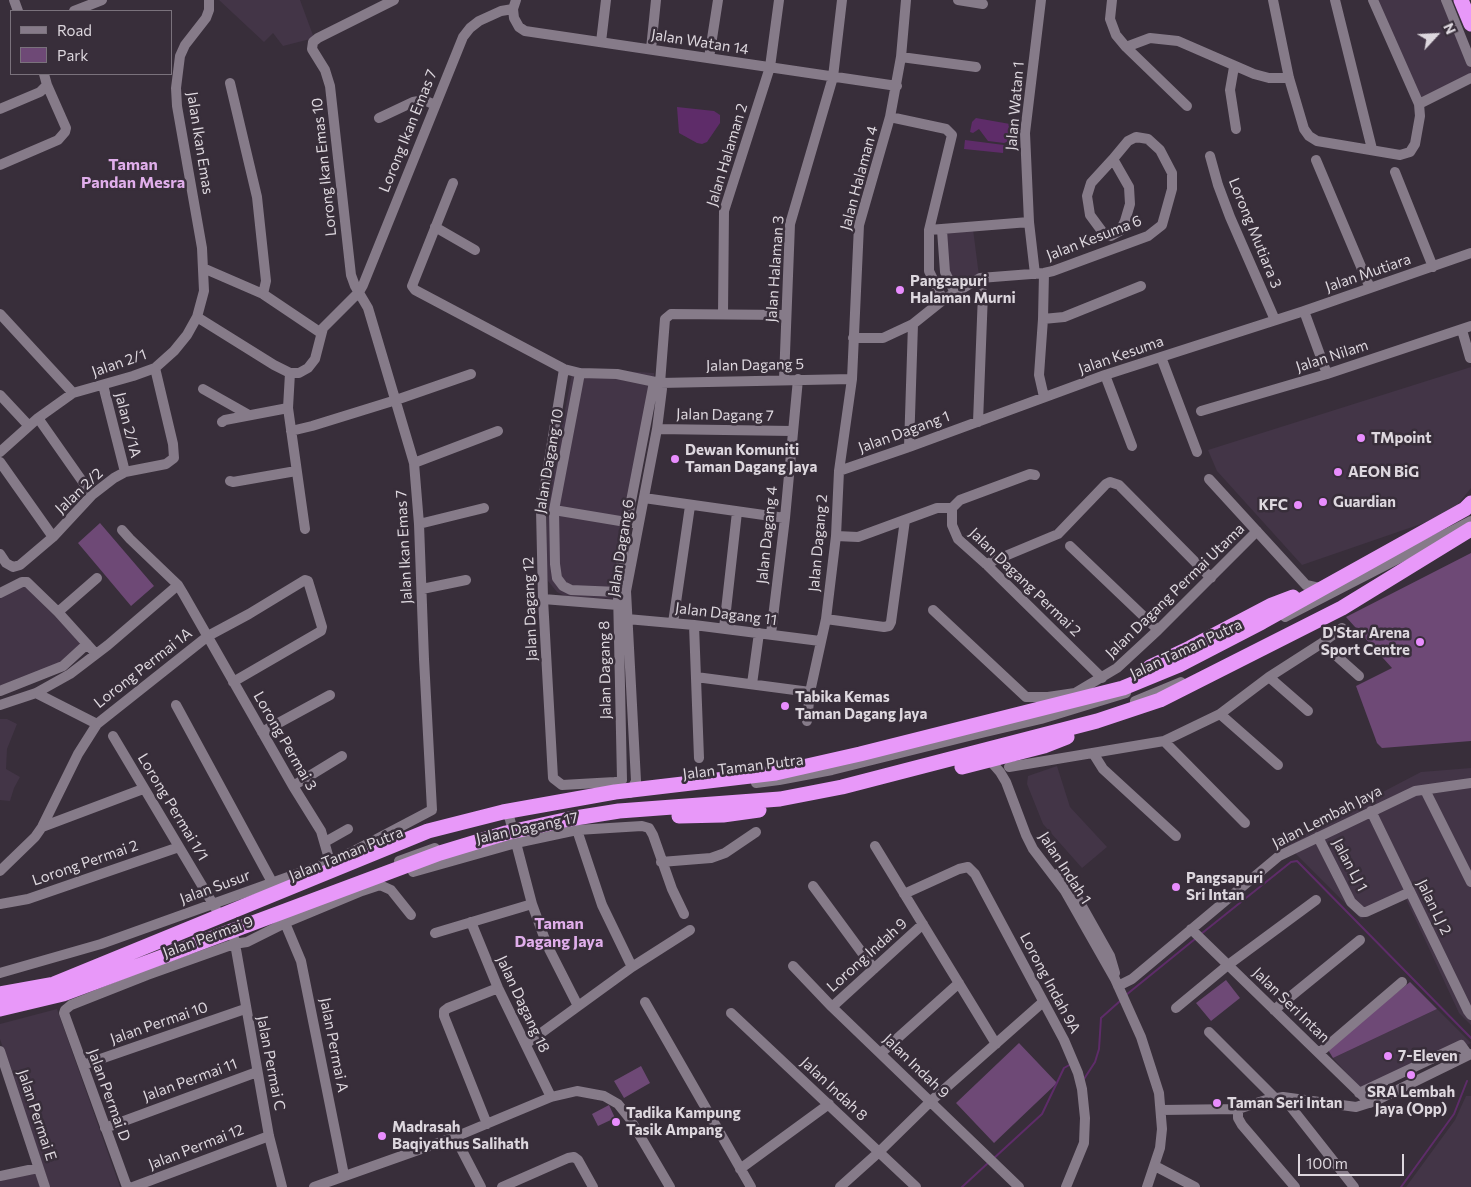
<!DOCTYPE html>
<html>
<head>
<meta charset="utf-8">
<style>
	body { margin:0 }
	#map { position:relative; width:1471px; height:1187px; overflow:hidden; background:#382e3a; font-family:Commissioner,sans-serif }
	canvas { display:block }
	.legend { position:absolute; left:10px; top:10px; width:162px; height:65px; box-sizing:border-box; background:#382e3a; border:1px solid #7a727c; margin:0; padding:6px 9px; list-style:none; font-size:15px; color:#ddd7de }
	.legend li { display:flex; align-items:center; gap:10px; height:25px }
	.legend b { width:25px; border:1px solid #7a727c }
	.north { position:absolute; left:1411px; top:10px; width:50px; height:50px; -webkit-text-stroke:4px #382e3a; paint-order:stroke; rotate:65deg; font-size:14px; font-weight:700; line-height:20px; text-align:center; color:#ddd7de }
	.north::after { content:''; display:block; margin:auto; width:18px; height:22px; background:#ddd7de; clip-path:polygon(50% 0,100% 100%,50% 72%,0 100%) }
	.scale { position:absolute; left:1298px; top:1154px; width:106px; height:22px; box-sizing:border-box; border:2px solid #ddd7de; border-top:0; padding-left:6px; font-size:15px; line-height:18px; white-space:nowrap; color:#ddd7de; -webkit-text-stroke:4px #382e3a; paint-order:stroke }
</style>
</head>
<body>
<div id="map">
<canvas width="1471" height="1187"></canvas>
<ul class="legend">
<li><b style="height:6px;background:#867b89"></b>Road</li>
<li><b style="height:14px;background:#6e4976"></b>Park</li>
</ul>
<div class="north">N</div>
<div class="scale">100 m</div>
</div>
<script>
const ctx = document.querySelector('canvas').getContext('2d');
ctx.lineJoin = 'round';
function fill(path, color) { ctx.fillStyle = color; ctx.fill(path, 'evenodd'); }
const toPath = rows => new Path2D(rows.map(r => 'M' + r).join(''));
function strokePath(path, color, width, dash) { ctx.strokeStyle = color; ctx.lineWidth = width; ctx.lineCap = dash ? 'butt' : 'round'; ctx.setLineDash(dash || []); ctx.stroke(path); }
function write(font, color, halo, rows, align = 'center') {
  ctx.font = font + ' Commissioner,sans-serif'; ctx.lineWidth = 5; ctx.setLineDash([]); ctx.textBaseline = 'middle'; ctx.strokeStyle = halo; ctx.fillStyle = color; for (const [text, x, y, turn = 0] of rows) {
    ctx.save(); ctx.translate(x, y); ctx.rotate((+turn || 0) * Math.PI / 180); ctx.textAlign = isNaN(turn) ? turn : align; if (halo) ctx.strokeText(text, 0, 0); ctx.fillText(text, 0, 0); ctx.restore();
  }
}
const built = toPath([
	[219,0,300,0,314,38,283,46,273,33,264,42],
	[1377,0,1443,0,1471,69,1471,75,1421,100],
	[973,229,979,276,956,289,948,272,945,232],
	[1471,367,1471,488,1450,514,1302,565,1217,471,1208,450],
	[573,368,654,373,656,390,630,533,621,599,567,597,557,592,548,581,546,564,547,505],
	[25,583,82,643,61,663,0,688,0,596],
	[0,719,7,719,17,724,7,749,6,769,20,777,14,788,10,801,0,800],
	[1057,766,1070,807,1107,847,1082,868,1043,824,1027,784,1028,776],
	[1471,768,1471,1025,1459,1013,1406,899,1361,919,1285,843,1421,772],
	[57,1009,120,1187,50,1187,0,1039,0,1024],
	[1437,1009,1471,1043,1365,1094,1333,1058],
	[1466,1096,1471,1096,1471,1187,1406,1187,1455,1120],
	[36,1173,41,1187,0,1187,0,1181]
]);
const green = toPath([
	[100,523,154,586,131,606,78,543],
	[1471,553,1471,741,1382,748,1377,743,1356,686,1392,668,1346,617],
	[1226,980,1240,998,1211,1021,1196,1003],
	[1410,982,1437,1009,1333,1058,1327,1048],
	[1019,1043,1057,1083,994,1143,956,1103],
	[641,1066,650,1083,624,1098,614,1081],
	[609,1105,615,1118,598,1126,592,1114]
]);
const water = toPath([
	[677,107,714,111,720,115,720,123,707,142,702,144,697,143,679,133],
	[976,118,1010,124,1011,127,1009,141,1004,143,988,141,979,129,973,133,970,132,972,122],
	[965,140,1004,145,1003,153,964,149]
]);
const stream = toPath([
	[1201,934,1291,862,1297,861,1471,1038],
	[1126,995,1195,939],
	[1082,1078,1084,1079,1095,1062,1099,1049,1101,1018,1120,1001],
	[993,1159,1042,1114,1064,1068,1071,1064],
	[962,1187,988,1163],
	[1401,1187,1454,1114,1467,1081]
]);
const minor = toPath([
	[14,0,18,11],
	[516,0,513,9,514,18,519,27,525,31,897,86],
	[958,0,983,4],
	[1112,0,1110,19,1116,35,1126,47,1187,106],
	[1273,0,1289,78,1304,129,1309,136,1317,141,1400,155,1410,152,1415,144,1420,116,1419,104,1373,0],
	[1335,0,1372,149],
	[1446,0,1471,62],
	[74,11,102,0],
	[601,42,606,0],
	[1126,47,1150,38,1178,41,1254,74,1269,78,1289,78],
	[651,49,656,0],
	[901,57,976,67],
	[709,58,718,0],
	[1234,67,1230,90,1236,129],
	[230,83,257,197,266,281,263,294],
	[1419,104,1471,78],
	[0,109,40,92,47,85],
	[890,117,946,129,952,135,929,230,929,271,943,300],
	[379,118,413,102,424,100,435,105],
	[1210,156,1218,185,1230,217,1275,320],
	[1316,160,1370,288],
	[0,165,58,140,65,132,66,128,47,85,44,74],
	[1395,172,1433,267],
	[453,183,412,286,415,290,564,369,580,373,617,374,660,383,852,379],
	[435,227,475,250],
	[929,230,1029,222],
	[942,230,945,272,955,293],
	[203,268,263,294,321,333],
	[1044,273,1043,319,1039,375,1044,397],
	[1035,274,1029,222,1025,133,1041,0],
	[1304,311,1327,374],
	[0,314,73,393],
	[723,314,724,211,770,67,779,0],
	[197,317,274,365,290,373,299,373,308,368,315,359,323,328,359,292,363,285,463,37,470,28,479,21,501,11,513,9],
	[1043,319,1064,317,1141,286],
	[1462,330,1470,358],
	[853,338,883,338,913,324,943,300,980,278,1044,273,1053,271,1148,236,1162,225,1172,189,1172,173,1160,150,1148,139,1136,137,1128,141,1113,159,1129,187,1130,204,1125,221,1120,231,1111,236,1104,234,1090,215,1087,196,1091,183,1113,159],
	[1161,357,1197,452],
	[564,369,541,510,543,599,553,778,562,785,615,782,622,780,618,592,627,522,654,382],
	[290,373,288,408,305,529],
	[580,373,554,510,555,564,557,578,563,586,571,590,618,592],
	[1105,375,1132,446],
	[784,379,790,224,833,77,842,0],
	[103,385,125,472],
	[203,389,249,415],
	[0,395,29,426],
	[1201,411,1327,374,1471,326],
	[38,418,92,495],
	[222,422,225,420,288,408],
	[978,422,983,293],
	[657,429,792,431],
	[291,431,312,426,396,400,471,374],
	[909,447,913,324],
	[0,452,38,418,73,393,133,376,155,368,174,351,187,335,197,317,204,291,202,248,177,106,176,88,180,56,185,45,206,18,209,10,209,0],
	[0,462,53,537],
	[414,463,498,431],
	[839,471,909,447,1105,375,1304,311,1471,253],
	[1035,475,1030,474,960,500,952,508,952,525,958,539,986,564,1102,678],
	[1209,479,1306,585,1324,589],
	[230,481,233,482,296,471],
	[644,498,785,518],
	[554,510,632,523],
	[419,524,484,508],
	[122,530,130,539,178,585,184,595,293,786,321,831,330,862],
	[836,536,858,537,937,508,952,508],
	[1070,546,1158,630],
	[0,554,6,563,13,567,20,565,53,537,92,495,114,478,125,472,166,464,174,458,173,444,155,368],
	[986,564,1058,534,1106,484,1110,482,1119,485,1211,578],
	[422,589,466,580],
	[0,593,22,582,27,582,58,612,96,654],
	[543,599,618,605],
	[933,610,1026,697,1048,697,1075,693,1117,668,1158,630,1257,531],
	[58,612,97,578],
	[1285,617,1471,521],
	[627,619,694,625,820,641],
	[826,619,884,627,889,626,891,622,905,520],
	[673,623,690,506],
	[694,625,699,758],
	[724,628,737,512],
	[771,634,785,518,798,379],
	[1322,643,1359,676],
	[696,677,810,692],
	[1269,677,1308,711],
	[752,684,759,633],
	[0,691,63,666,87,644],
	[36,693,97,724,208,636,249,614,305,580,308,581,322,627,321,631,233,682],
	[1135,701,1181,682],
	[0,705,36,693,70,674,108,645,178,585],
	[176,705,272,882],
	[1220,714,1278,765],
	[807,721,810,692,826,619,836,536,839,471,852,379,859,225,890,117,901,57,906,0],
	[262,732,330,695],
	[113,736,216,909],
	[1164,741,1245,823],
	[1093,753,1103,769,1176,836],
	[987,757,1000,772,1006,782,1026,835,1033,849,1065,891,1115,979,1141,1037,1159,1093,1162,1129,1160,1148,1147,1187],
	[1009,767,1164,741,1220,714,1269,677,1322,643,1342,628],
	[756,783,779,780,832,770,973,735,1041,719,1126,693],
	[293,786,342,756],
	[1425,790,1471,882],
	[630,793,636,781,626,591,657,429,662,389,660,383,665,319,671,314,786,315],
	[1371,811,1468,1011,1471,1015],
	[509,816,532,904,540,926,547,945,578,1006],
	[42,827,143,789],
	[577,830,602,905,632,967],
	[1318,837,1351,902,1362,912,1366,912,1410,892],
	[325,842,348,829],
	[875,846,996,1044],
	[399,861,435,848],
	[661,862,711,858,725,853,756,832],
	[0,871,35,837,42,827,78,754,97,724],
	[413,872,516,843,577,830,642,826,649,828,653,835,672,889,684,914],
	[1059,873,1070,885,1110,956,1115,973],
	[813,886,874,969],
	[904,894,959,869,968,867,975,874,1064,1040,1078,1073,1082,1089,1085,1118,1084,1143,1066,1187],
	[0,904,28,899,179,847],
	[471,922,498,988,551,1097],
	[285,923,301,961,344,1175],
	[1191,929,1370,1103],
	[435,933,532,904],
	[234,938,269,1136,282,1187],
	[793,966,832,1007,1019,1187],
	[0,973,101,944,330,862,356,850,432,810,424,659,419,524,414,463,368,308,355,286,351,275,330,86,325,70,312,49,313,42,318,38,394,0],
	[1118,986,1132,979,1279,856,1415,791,1471,783],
	[645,1002,751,1187],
	[832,1007,923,924],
	[1176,1008,1228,965,1316,900],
	[1274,1010,1360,940],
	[731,1013,916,1187],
	[1209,1032,1275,1098],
	[526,1044,632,967,690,930],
	[0,1051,45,1187],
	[881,1053,959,983],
	[1319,1053,1402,982],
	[83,1065,245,1009],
	[1359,1093,1461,1045,1468,1055],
	[1283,1097,1354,1187],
	[1238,1109,1238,1118,1242,1125,1295,1187],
	[1161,1110,1238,1109,1266,1100,1283,1097,1356,1107,1375,1101,1471,1054],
	[487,1124,444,1016,444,1011,448,1008,498,988],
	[105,1128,257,1072],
	[455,1137,481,1187],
	[1155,1166,1195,1187],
	[740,1169,829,1104],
	[0,1176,38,1168],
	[127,1187,64,1013,65,1010,71,1005,147,975,234,944,247,942,285,923,362,891,380,885,391,890,411,915],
	[133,1187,269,1136],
	[314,1187,455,1137,551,1097,577,1091,604,1096,618,1104,630,1119,670,1187],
	[502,1187,568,1158,574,1157,578,1160,593,1187],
	[840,1187,879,1152,931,1101,1043,1002]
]);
const highway = toPath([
	[1461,0,1471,24],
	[1150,667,1190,648,1272,605,1293,597],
	[962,767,1044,746,1067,737],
	[679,816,723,815,759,810],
	[0,994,54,984,428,831,503,812,615,792,776,773,860,754,1123,688,1179,665,1262,622,1465,509,1471,503],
	[0,1009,63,994,440,853,506,833,569,819,619,811,780,799,842,787,1097,721,1160,700,1342,608,1471,529]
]);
const markers = [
	[900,290,5,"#e98dfe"],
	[1361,438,5,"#e98dfe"],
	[675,459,5,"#e98dfe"],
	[1338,472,5,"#e98dfe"],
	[1323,502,5,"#e98dfe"],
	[1298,505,5,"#e98dfe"],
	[1420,642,5,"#e98dfe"],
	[785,706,5,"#e98dfe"],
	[1176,887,5,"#e98dfe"],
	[1388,1056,5,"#e98dfe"],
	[1411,1075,5,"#e98dfe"],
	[1217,1103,5,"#e98dfe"],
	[616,1122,5,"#e98dfe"],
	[382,1136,5,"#e98dfe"]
];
const streetNames = [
	["Jalan Watan 14",700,42,9],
	["Jalan Watan 1",1015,106,-85],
	["Lorong Ikan Emas 7",408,131,-68],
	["Jalan Ikan Emas",200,143,81],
	["Jalan Halaman 2",727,155,-73],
	["Lorong Ikan Emas 10",324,167,-96],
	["Jalan Halaman 4",859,178,-75],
	["Lorong Mutiara 3",1255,233,68],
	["Jalan Kesuma 6",1094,238,-21],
	["Jalan Halaman 3",775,269,-86],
	["Jalan Mutiara",1368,273,-19],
	["Jalan Kesuma",1121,355,-19],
	["Jalan Nilam",1332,356,-18],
	["Jalan 2/1",119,363,-19],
	["Jalan Dagang 5",755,365,-1],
	["Jalan Dagang 7",725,415,1],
	["Jalan 2/1A",128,425,76],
	["Jalan Dagang 1",904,432,-20],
	["Jalan Dagang 10",549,461,-80],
	["Jalan 2/2",79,491,-43],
	["Jalan Dagang 4",767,535,-84],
	["Jalan Dagang 2",818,543,-85],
	["Jalan Ikan Emas 7",404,547,-93],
	["Jalan Dagang 6",621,548,-81],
	["Jalan Dagang Permai 2",1025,582,44],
	["Jalan Dagang Permai Utama",1175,591,-44],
	["Jalan Dagang 12",530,609,-92],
	["Jalan Dagang 11",726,614,7],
	["Jalan Taman Putra",1186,649,-25],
	["Lorong Permai 1A",143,668,-38],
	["Jalan Dagang 8",605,670,-91],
	["Lorong Permai 3",285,741,60],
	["Jalan Taman Putra",743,767,-7],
	["Lorong Permai 1/1",173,807,59],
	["Jalan Lembah Jaya",1327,817,-27],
	["Jalan Dagang 17",527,828,-12],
	["Jalan Taman Putra",346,854,-22],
	["Lorong Permai 2",85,863,-19],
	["Jalan LJ 1",1350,865,62],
	["Jalan Indah 1",1065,868,57],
	["Jalan Susur",215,887,-20],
	["Jalan LJ 2",1434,907,64],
	["Jalan Permai 9",208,937,-20],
	["Lorong Indah 9",867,955,-42],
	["Lorong Indah 9A",1050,983,62],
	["Jalan Dagang 18",523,1004,65],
	["Jalan Seri Intan",1291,1005,44],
	["Jalan Permai 10",159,1023,-19],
	["Jalan Permai A",334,1045,79],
	["Jalan Permai C",271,1063,79],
	["Jalan Indah 9",916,1066,44],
	["Jalan Permai 11",190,1080,-20],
	["Jalan Indah 8",834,1089,43],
	["Jalan Permai D",109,1095,70],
	["Jalan Permai E",37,1115,72],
	["Jalan Permai 12",196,1147,-21]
];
const poiNames = [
	["Pangsapuri",910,281],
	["Halaman Murni",910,298],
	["TMpoint",1371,438],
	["Dewan Komuniti",685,450],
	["Taman Dagang Jaya",685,467],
	["AEON BiG",1348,472],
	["Guardian",1333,502],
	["KFC",1288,505,"right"],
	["D'Star Arena",1410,633,"right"],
	["Sport Centre",1410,650,"right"],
	["Tabika Kemas",795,697],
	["Taman Dagang Jaya",795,714],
	["Pangsapuri",1186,878],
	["Sri Intan",1186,895],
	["7-Eleven",1398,1056],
	["SRA Lembah",1411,1092,"center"],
	["Jaya (Opp)",1411,1109,"center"],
	["Taman Seri Intan",1227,1103],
	["Tadika Kampung",626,1113],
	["Tasik Ampang",626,1130],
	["Madrasah",392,1127],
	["Baqiyathus Salihath",392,1144]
];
const neighbourhoodNames = [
	["Taman",133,165],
	["Pandan Mesra",133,183],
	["Taman",559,924],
	["Dagang Jaya",559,942]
];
fill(built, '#433547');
fill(green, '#6e4976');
fill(water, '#5e2c69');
strokePath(stream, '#5e2c69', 2);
strokePath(minor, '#867b89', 10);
strokePath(highway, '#e898f9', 15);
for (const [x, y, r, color] of markers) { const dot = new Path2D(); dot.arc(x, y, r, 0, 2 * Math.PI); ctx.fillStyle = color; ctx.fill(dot); strokePath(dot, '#382e3a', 2); }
write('15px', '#ddd7de', '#382e3a', streetNames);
write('bold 15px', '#ddd7de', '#382e3a', poiNames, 'left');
write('bold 16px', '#e0aeeb', '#382e3a', neighbourhoodNames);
</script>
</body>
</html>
